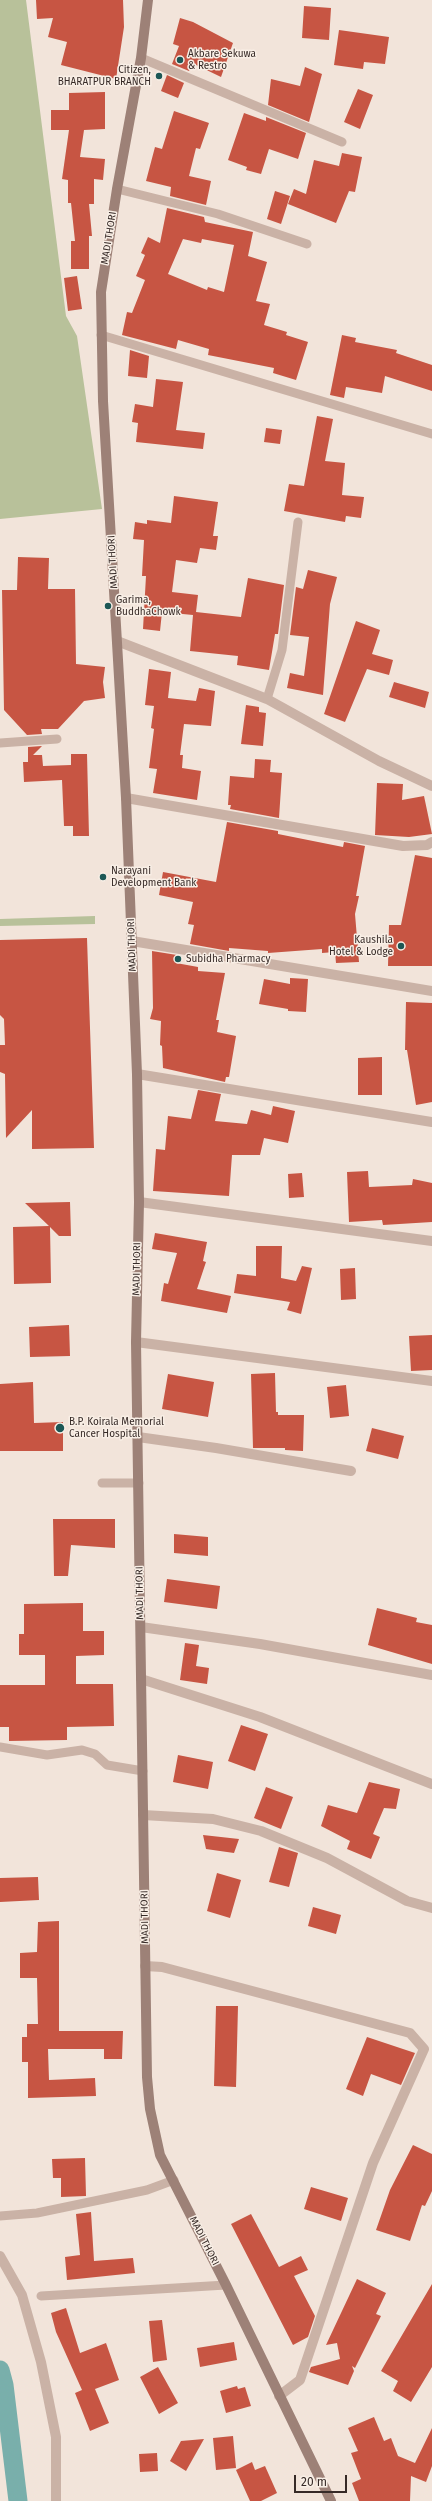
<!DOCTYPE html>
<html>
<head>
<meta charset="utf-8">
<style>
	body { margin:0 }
	#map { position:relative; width:432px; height:2501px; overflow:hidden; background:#f2e4da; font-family:"Fira Sans",sans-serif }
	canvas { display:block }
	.scale { position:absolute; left:294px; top:2475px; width:53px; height:18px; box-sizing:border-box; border:2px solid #362a27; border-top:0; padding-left:5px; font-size:12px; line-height:14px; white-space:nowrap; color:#362a27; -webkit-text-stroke:3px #f9efe6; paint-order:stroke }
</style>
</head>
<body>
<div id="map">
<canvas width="432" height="2501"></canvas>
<div class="scale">20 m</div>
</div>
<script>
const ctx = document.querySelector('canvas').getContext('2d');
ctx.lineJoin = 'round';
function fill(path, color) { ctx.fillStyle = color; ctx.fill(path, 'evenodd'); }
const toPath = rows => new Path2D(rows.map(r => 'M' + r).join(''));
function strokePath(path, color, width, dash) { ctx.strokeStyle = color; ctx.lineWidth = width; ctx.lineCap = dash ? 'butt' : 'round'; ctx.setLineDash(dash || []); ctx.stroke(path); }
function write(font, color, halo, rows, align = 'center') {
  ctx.font = font + ' "Fira Sans",sans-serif'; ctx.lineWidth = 3; ctx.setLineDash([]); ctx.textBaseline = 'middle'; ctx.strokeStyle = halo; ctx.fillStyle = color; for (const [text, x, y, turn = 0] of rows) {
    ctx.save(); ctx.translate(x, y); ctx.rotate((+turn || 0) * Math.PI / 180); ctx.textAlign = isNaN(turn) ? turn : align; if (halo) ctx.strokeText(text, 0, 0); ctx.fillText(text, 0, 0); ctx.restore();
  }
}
const green = toPath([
	[0,0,26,0,66,316,77,336,102,509,0,519],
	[95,916,95,924,0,926,0,919]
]);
const canal = toPath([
	[0,2370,4,2385,18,2501]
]);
const building = toPath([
	[36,0,123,0,124,27,116,79,61,65,67,42,48,37,53,18,37,19],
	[304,6,331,8,329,40,302,38],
	[180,18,193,22,233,43,221,77,192,63,189,71,172,64,179,46,173,44],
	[339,30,389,37,385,64,364,62,363,69,334,65],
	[305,67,322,74,309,122,268,105,271,79,300,86],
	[167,75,184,83,178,98,161,91],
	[358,89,373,95,360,129,344,122],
	[105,92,105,129,84,130,80,157,105,159,103,180,94,179,94,204,89,204,92,236,89,236,89,269,71,269,71,241,75,241,71,203,68,203,68,180,62,179,69,130,51,130,51,110,69,110,69,93],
	[174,111,209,123,200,149,196,148,189,176,211,181,206,205,170,196,171,187,146,181,155,147,162,149],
	[244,113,266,121,266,117,306,133,298,159,269,149,261,174,246,170,247,167,228,160],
	[342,153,362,157,355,192,349,191,336,223,288,204,294,189,306,194,314,160,339,166],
	[275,191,290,196,281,224,267,219],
	[167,208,204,217,205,222,253,232,248,256,267,262,256,301,270,304,264,325,287,332,286,335,308,342,296,380,273,373,274,368,208,355,209,349,178,340,176,349,122,335,127,312,132,313,145,280,136,276,145,255,141,253,148,237,160,243],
	[183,239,201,243,202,239,234,245,224,292,208,287,207,290,168,274],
	[77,276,82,309,68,311,64,278],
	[342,335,356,338,355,342,397,350,396,353,432,365,432,391,385,376,382,393,346,387,344,398,330,395],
	[130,350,149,356,147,378,128,376],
	[156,379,183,382,176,430,205,433,203,449,136,442,138,423,132,422,135,404,153,407],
	[317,416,333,419,325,461,345,463,342,495,364,497,361,518,346,516,345,522,284,511,289,484,304,486],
	[266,428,282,430,280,444,264,442],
	[174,496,218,502,213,536,218,536,216,550,200,548,197,563,176,560,172,592,198,595,196,612,241,617,248,578,284,585,278,634,275,634,269,670,237,665,238,656,190,651,193,615,162,612,160,631,143,629,146,576,142,576,144,540,133,539,135,522,147,524,147,520,171,523],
	[18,557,49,558,48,589,75,589,76,664,105,667,103,682,105,698,84,701,58,729,41,729,42,734,27,735,4,710,2,590,17,590],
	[308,570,337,577,330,604,323,695,287,688,290,673,304,676,309,637,290,635,296,587,303,589],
	[356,621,380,630,372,654,393,660,389,675,367,669,345,722,324,714],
	[149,669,171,672,168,698,196,701,199,688,215,691,211,726,184,724,180,755,183,755,182,768,201,771,197,800,153,793,157,769,149,768,154,729,151,728,154,706,145,705],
	[394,682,429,692,425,708,389,697],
	[246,705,259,707,259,712,266,713,263,746,241,744],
	[42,746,33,755,42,755,43,766,71,765,71,754,87,754,89,836,73,836,73,826,64,826,62,780,24,782,23,762,28,762,28,747],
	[255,759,271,760,270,772,282,773,279,818,230,809,231,805,228,805,230,776,254,778],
	[377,783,403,784,402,800,424,796,432,834,409,837,375,835],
	[227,822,278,831,278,834,343,847,344,842,365,846,356,896,359,896,355,914,359,962,336,963,335,952,322,953,322,949,268,953,268,951,229,948,229,951,190,944,194,925,188,924,193,902,159,895,163,872,216,882],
	[415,855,432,858,432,966,388,966,389,925,401,925],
	[87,938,94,1148,32,1149,32,1110,6,1138,5,1074,0,1072,0,1045,5,1045,4,1019,0,1015,0,940],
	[152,951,177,955,176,963,198,967,198,971,225,973,216,1020,219,1020,217,1032,236,1036,229,1077,226,1077,225,1082,163,1068,162,1046,160,1045,161,1021,150,1019,153,1008],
	[290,978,308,979,306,1012,288,1011,288,1009,259,1004,264,979,290,984],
	[406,1002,432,1003,432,1102,416,1105,407,1050,405,1050],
	[382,1057,382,1095,358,1095,358,1058],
	[198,1090,221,1094,215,1121,247,1124,251,1110,271,1115,273,1106,295,1111,288,1143,264,1138,260,1155,232,1155,229,1196,153,1191,156,1149,165,1150,168,1116,191,1119],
	[368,1171,369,1187,412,1185,413,1179,432,1183,432,1222,383,1225,382,1220,349,1222,347,1172],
	[302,1173,304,1197,289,1198,288,1174],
	[70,1202,71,1236,59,1236,50,1227,51,1283,14,1284,13,1227,49,1226,25,1203],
	[155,1233,207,1242,203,1261,206,1262,197,1289,231,1296,227,1313,161,1301,164,1283,168,1284,177,1253,152,1249],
	[256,1246,282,1246,281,1278,296,1281,302,1266,312,1268,301,1314,287,1310,290,1302,234,1293,237,1274,256,1276],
	[355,1268,356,1299,341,1300,340,1269],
	[69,1325,70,1356,30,1357,29,1327],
	[432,1335,432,1370,411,1371,409,1336],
	[275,1373,276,1412,278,1412,278,1415,304,1415,303,1451,285,1450,285,1448,253,1448,251,1374],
	[168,1374,214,1382,208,1417,162,1409],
	[33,1382,34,1423,63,1422,63,1451,0,1451,0,1384],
	[346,1385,349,1416,330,1418,327,1387],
	[372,1428,404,1436,398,1459,366,1451],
	[53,1519,115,1519,115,1548,71,1545,68,1576,54,1576],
	[174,1534,208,1537,208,1556,174,1553],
	[167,1579,220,1586,217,1609,164,1602],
	[83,1603,83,1631,104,1631,104,1655,76,1656,76,1684,113,1684,114,1726,67,1727,67,1740,9,1741,9,1727,0,1727,0,1685,45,1685,45,1655,19,1655,19,1634,24,1634,24,1604],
	[377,1608,417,1618,416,1622,432,1625,432,1664,368,1645],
	[185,1643,199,1645,196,1666,209,1668,207,1684,180,1680],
	[241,1725,268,1734,255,1771,228,1761],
	[178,1755,213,1762,208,1789,173,1782],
	[369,1782,400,1789,396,1809,384,1808,373,1834,380,1837,371,1859,347,1849,350,1841,321,1826,328,1805,357,1813],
	[266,1787,293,1797,281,1829,254,1818],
	[203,1835,239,1839,234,1853,206,1849],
	[279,1847,298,1853,289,1887,269,1882],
	[217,1873,241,1880,230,1918,207,1911],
	[38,1877,39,1900,0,1902,0,1878],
	[313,1907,341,1915,336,1934,308,1926],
	[59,1921,59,2031,123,2031,122,2059,104,2059,104,2049,48,2049,49,2080,95,2078,96,2096,28,2098,28,2062,22,2062,22,2037,27,2037,27,2024,38,2024,37,1978,20,1978,20,1953,37,1952,38,1922],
	[216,2006,238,2006,236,2087,214,2086],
	[367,2037,415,2053,401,2085,371,2074,363,2096,346,2089],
	[413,2145,432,2154,432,2191,425,2206,422,2205,410,2241,376,2230,390,2190],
	[85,2158,86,2196,61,2197,61,2178,53,2178,52,2159],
	[311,2187,348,2198,341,2221,304,2209],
	[91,2212,94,2261,133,2258,135,2273,67,2280,65,2257,80,2255,76,2214],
	[251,2214,279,2267,301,2256,308,2270,294,2276,315,2316,308,2337,293,2345,231,2224],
	[357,2279,386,2293,376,2314,381,2316,355,2368,352,2366,354,2371,348,2385,309,2372,311,2367,340,2359,337,2343,326,2345],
	[432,2284,432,2367,411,2402,393,2391,398,2381,381,2371],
	[66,2308,80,2353,106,2343,119,2380,95,2389,109,2423,90,2431,75,2393,82,2390,56,2332,51,2313],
	[162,2320,167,2360,153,2362,149,2321],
	[234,2342,237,2360,200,2367,197,2348],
	[158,2367,178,2403,159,2414,140,2377],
	[237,2386,238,2389,245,2387,251,2406,226,2413,220,2391],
	[374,2417,384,2441,391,2438,398,2456,415,2463,432,2428,432,2466,426,2482,411,2476,410,2501,359,2501,352,2483,361,2479,351,2453,358,2451,348,2428],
	[233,2436,236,2468,216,2470,213,2438],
	[204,2439,186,2471,170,2461,181,2441],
	[157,2453,158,2471,140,2472,139,2454],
	[252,2462,255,2470,265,2466,277,2493,261,2501,250,2501,236,2470]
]);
const service = toPath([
	[141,58,342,142],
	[117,189,218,214,307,244],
	[101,335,432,434],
	[267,699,282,650,298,522],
	[0,743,57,739],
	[102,1483,139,1483],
	[0,1747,47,1755,82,1750,95,1754,107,1765,143,1771],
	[0,2216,37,2213,147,2190,174,2180],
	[41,2296,226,2285]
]);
const minor = toPath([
	[117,641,267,699,379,761,432,786],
	[126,798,403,846,427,845,432,842],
	[132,941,432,991],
	[137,1074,432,1122],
	[139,1202,432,1241],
	[136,1342,432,1381],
	[138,1437,216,1448,351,1471],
	[141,1627,260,1644,432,1675],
	[141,1679,260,1717,432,1784],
	[143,1815,213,1819,261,1831,327,1858,407,1901,432,1908],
	[145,1966,162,1967,410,2033,424,2049,373,2163,300,2380,279,2396],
	[0,2256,22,2295,41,2362,56,2437,56,2501]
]);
const secondary = toPath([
	[148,0,141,58,117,189,101,292,103,401,126,798,137,1074,139,1202,136,1342,147,2077,150,2109,160,2155,226,2285,331,2501]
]);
const markers = [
	[180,60,4,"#1c5755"],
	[159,76,4,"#1c5755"],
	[108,606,4,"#1c5755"],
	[103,877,4,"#1c5755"],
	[401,946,4,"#1c5755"],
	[178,959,4,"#1c5755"],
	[60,1428,5,"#1c5755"]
];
const poiNames = [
	["Akbare Sekuwa",188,54],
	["& Restro",188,66],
	["Citizen,",151,70,"right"],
	["BHARATPUR BRANCH",151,82,"right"],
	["Garima,",116,600],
	["BuddhaChowk",116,612],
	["Narayani",111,871],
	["Development Bank",111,883],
	["Kaushila",393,940,"right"],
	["Hotel & Lodge",393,952,"right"],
	["Subidha Pharmacy",186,959],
	["B.P. Koirala Memorial",69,1422],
	["Cancer Hospital",69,1434]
];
const streetNames = [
	["MADI THORI",109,238,-81],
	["MADI THORI",113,562,-93],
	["MADI THORI",132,945,-92],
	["MADI THORI",137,1269,-89],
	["MADI THORI",140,1593,-91],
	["MADI THORI",145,1917,-91],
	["MADI THORI",204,2241,63]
];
fill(green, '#b8c19a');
strokePath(canal, '#79afab', 19);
fill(building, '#c75543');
strokePath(service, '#cab2a6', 9);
strokePath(minor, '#cab2a6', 10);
strokePath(secondary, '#9d8177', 10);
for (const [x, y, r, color] of markers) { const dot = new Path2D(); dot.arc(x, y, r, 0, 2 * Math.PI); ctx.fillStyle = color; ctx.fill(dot); strokePath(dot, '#f9efe6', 1.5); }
write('10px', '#362a27', '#f9efe6', poiNames, 'left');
write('10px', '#362a27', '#f9efe6', streetNames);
</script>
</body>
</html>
